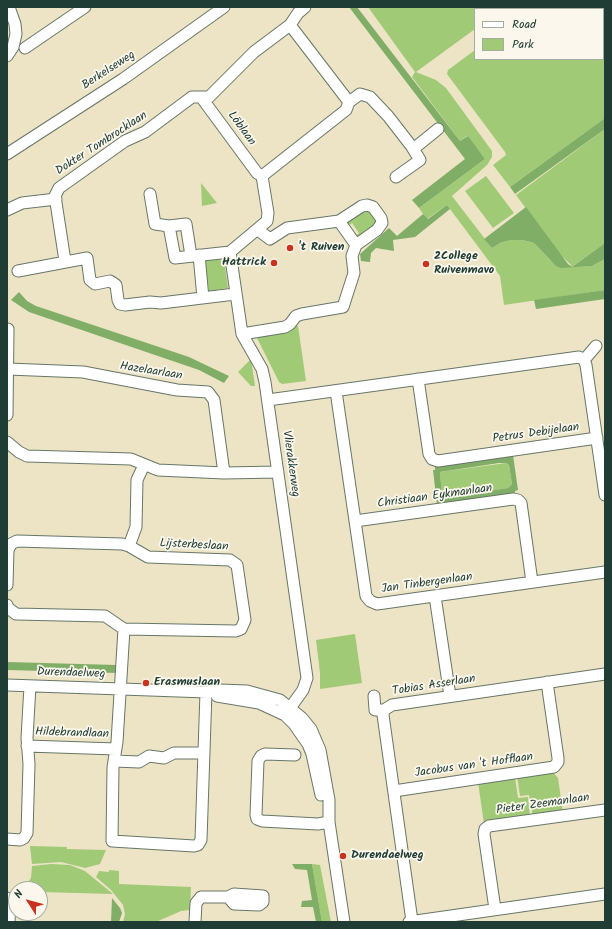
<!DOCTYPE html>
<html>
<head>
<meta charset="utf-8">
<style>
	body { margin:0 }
	#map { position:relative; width:612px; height:929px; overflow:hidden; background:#ede4c6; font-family:Kalam,sans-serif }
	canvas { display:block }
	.frame { position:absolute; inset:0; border:8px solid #1f3d34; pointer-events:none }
	.legend { position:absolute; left:474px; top:8px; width:130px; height:52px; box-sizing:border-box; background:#fbf7ec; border:1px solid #a3ada2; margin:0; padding:5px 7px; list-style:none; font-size:12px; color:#1f3d34 }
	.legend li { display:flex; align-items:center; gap:8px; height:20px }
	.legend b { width:20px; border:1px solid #a3ada2 }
	.north { position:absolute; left:8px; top:881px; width:40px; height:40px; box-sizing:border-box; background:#fbf7ec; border:1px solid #a3ada2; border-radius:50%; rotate:306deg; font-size:11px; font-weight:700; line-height:16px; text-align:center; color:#1f3d34 }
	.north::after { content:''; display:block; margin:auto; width:14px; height:18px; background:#c8321e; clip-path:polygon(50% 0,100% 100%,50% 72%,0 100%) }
</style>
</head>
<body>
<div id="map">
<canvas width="612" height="929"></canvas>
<div class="frame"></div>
<ul class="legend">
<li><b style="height:5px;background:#fff"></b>Road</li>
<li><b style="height:11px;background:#a1ca76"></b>Park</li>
</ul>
<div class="north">N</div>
</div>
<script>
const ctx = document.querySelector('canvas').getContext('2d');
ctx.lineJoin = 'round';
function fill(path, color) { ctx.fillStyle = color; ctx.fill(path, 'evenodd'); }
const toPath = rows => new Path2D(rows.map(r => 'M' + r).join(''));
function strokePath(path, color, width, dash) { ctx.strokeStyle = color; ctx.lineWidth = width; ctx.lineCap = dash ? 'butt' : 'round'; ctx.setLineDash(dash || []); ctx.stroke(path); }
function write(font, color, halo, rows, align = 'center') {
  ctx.font = font + ' Kalam,sans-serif'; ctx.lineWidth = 3.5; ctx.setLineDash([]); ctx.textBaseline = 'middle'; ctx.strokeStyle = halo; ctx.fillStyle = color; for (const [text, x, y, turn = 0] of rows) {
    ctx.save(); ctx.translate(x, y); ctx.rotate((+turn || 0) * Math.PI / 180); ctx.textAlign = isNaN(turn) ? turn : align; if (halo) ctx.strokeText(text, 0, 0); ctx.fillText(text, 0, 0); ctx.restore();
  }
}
const green = toPath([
	[368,7,503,7,502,9,475,9,475,29,416,72,436,80,446,88,492,151,492,157,487,165,452,196,492,248,500,243,511,240,523,240,534,243,550,260,572,266,559,253,516,195,605,129,605,243,572,267,592,266,605,259,605,290,504,305,500,276,447,205,427,219,423,214,419,208,485,159,467,136,460,141,412,77,415,72],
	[512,7,605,7,605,118,510,187,493,165,506,155,505,152,447,74,448,70,475,50,475,59,603,59,603,9,513,9],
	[486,176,514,213,493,228,465,191],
	[201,183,217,203,202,206],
	[367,208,378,223,359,238,354,237,359,233,352,223,347,227,347,221],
	[224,259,228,288,209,291,205,261],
	[295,326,298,326,306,381,282,384,279,382,256,336,290,331],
	[251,359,255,386,251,386,238,372],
	[506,463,509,465,512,484,508,488,444,498,442,496,440,472],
	[355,634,362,683,320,689,320,673,316,640],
	[552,771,558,778,563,813,533,817,529,795,520,796,517,776],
	[515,777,518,798,528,797,530,817,484,824,478,782],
	[30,846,67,847,67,849,106,850,100,864,85,868,61,862,32,864],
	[51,864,70,865,85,871,113,894,40,892,40,889,23,889,31,878,32,866],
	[312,864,320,865,331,922,322,922],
	[109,870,119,871,119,884,191,887,190,910,181,911,156,922,123,922,125,914,123,905,111,890,96,877,99,871,109,872]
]);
const forest = toPath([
	[349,7,357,7,460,141,468,136,485,159,419,208,412,200,465,159],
	[605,118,605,129,515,194,510,187],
	[447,205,450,209,415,237,393,240,394,251,376,248,371,253,370,262,361,261,360,254,389,228,397,236,423,214,428,219],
	[526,207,568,264,572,267,605,243,605,259,592,266,561,268,556,266,534,243,523,240,511,240,500,243,492,248,484,239],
	[605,290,605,299,536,309,534,300],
	[19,292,27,301,36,306,189,357,229,376,224,383,199,370,29,312,11,300],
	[513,455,518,490,515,491,515,494,437,505,433,470,435,470,435,466],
	[499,463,506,463,509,465,512,484,508,488,444,498,442,496,440,472],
	[7,662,117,665,117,673,7,670],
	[292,864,312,864,322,922,316,922,313,907,301,907,302,901,312,900,307,870,295,869],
	[112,898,120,908,122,913,119,922,111,922]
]);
const minor = toPath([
	[290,25,349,102],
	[25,48,85,7],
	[7,56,13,47,16,34,15,24,9,7],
	[201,97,257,173,262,176,346,110,349,102,360,94,370,97,388,116,412,147,417,146,438,129],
	[7,154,123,79,224,7],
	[262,176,268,213,267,221,230,252,242,334,262,369,265,382,307,678,303,690,285,715],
	[396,177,420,160,412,147],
	[150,194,155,224,169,226,186,224,191,256],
	[7,210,22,203,56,199],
	[339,221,356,245],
	[169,226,175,258,230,252],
	[199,255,203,298],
	[65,261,55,196,59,188,125,141,145,132,192,97,209,97,254,52,290,25,298,13,305,7],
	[18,271,87,258,90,280,95,284,110,281,116,285,118,300,120,304,125,305,150,302,161,303,235,294],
	[242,334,285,327,290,324,296,316,302,314,343,307,354,273,352,256,356,245,377,230,382,223,381,218,373,207,367,205,362,206,339,221,287,228,270,239,258,230],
	[584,360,596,346],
	[8,369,83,372,177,390,208,392,214,400,224,473],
	[418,379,429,454,432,459,438,461,597,438],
	[336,391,366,596,370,601,377,604,605,572],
	[268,400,579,357,584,360,586,365,605,495],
	[7,415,8,329],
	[7,442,19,452,27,456,131,459,158,470,224,473,278,472],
	[355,521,513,499,518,500,521,503,532,582],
	[129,546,136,527,137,480,144,465],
	[7,585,8,550,11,544,17,541,122,544,129,546,148,557,230,560,237,565,245,620,241,629,236,631,124,629,105,616,16,614,8,608,7,605],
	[435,596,450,696],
	[124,629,117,742,113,767,112,841,194,846,198,845,201,840,206,692],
	[7,685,207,692,219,690,247,691,280,700,302,718,311,729,320,750,329,800,329,822,344,922],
	[217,696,259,703,285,715,294,724,308,744,312,754,321,795],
	[374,696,375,710,384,710],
	[27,746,116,749],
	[295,755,265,754,261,756,258,761,256,815,257,819,262,821,318,824,329,822],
	[114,761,139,762,149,756,164,758,174,753,204,753],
	[394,791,554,767,558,762,558,758,547,682],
	[7,839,20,840,24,838,27,833,29,764,27,738,30,686],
	[7,898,10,901,9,922],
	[495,909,484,834,485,829,489,826,605,810],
	[412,921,383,715,384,710,392,705,605,674],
	[195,922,196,903,201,897,228,897,234,894,263,896,263,902,259,905,234,904,228,897],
	[409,922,605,894]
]);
const markers = [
	[290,248,4,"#c8321e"],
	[274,263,4,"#c8321e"],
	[426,264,4,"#c8321e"],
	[146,683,4,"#c8321e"],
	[343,856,4,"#c8321e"]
];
const streetNames = [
	["Berkelseweg",109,71,-33],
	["Löblaan",241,129,54],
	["Dokter Tombrocklaan",102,144,-33],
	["Hazelaarlaan",151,372,9],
	["Petrus Debijelaan",536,434,-8],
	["Vlierakkerweg",290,464,82],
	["Christiaan Eykmanlaan",435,497,-8],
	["Lijsterbeslaan",194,546,3],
	["Jan Tinbergenlaan",427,584,-8],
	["Durendaelweg",71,674,2],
	["Tobias Asserlaan",434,686,-9],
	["Hildebrandlaan",72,734,2],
	["Jacobus van 't Hofflaan",474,766,-8],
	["Pieter Zeemanlaan",543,805,-8]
];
const poiNames = [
	["'t Ruiven",298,248],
	["2College",434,257],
	["Ruivenmavo",434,271],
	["Hattrick",266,263,"right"],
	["Erasmuslaan",154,683],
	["Durendaelweg",351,856]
];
fill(green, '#a1ca76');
fill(forest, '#80ae67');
strokePath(minor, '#677767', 13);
strokePath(minor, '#fff', 11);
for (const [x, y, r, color] of markers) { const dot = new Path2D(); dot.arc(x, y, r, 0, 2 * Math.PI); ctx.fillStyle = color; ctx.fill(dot); strokePath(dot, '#fbf7ec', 1.5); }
write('12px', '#1f3d34', '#fbf7ec', streetNames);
write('bold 12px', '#1f3d34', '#fbf7ec', poiNames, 'left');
</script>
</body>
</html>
